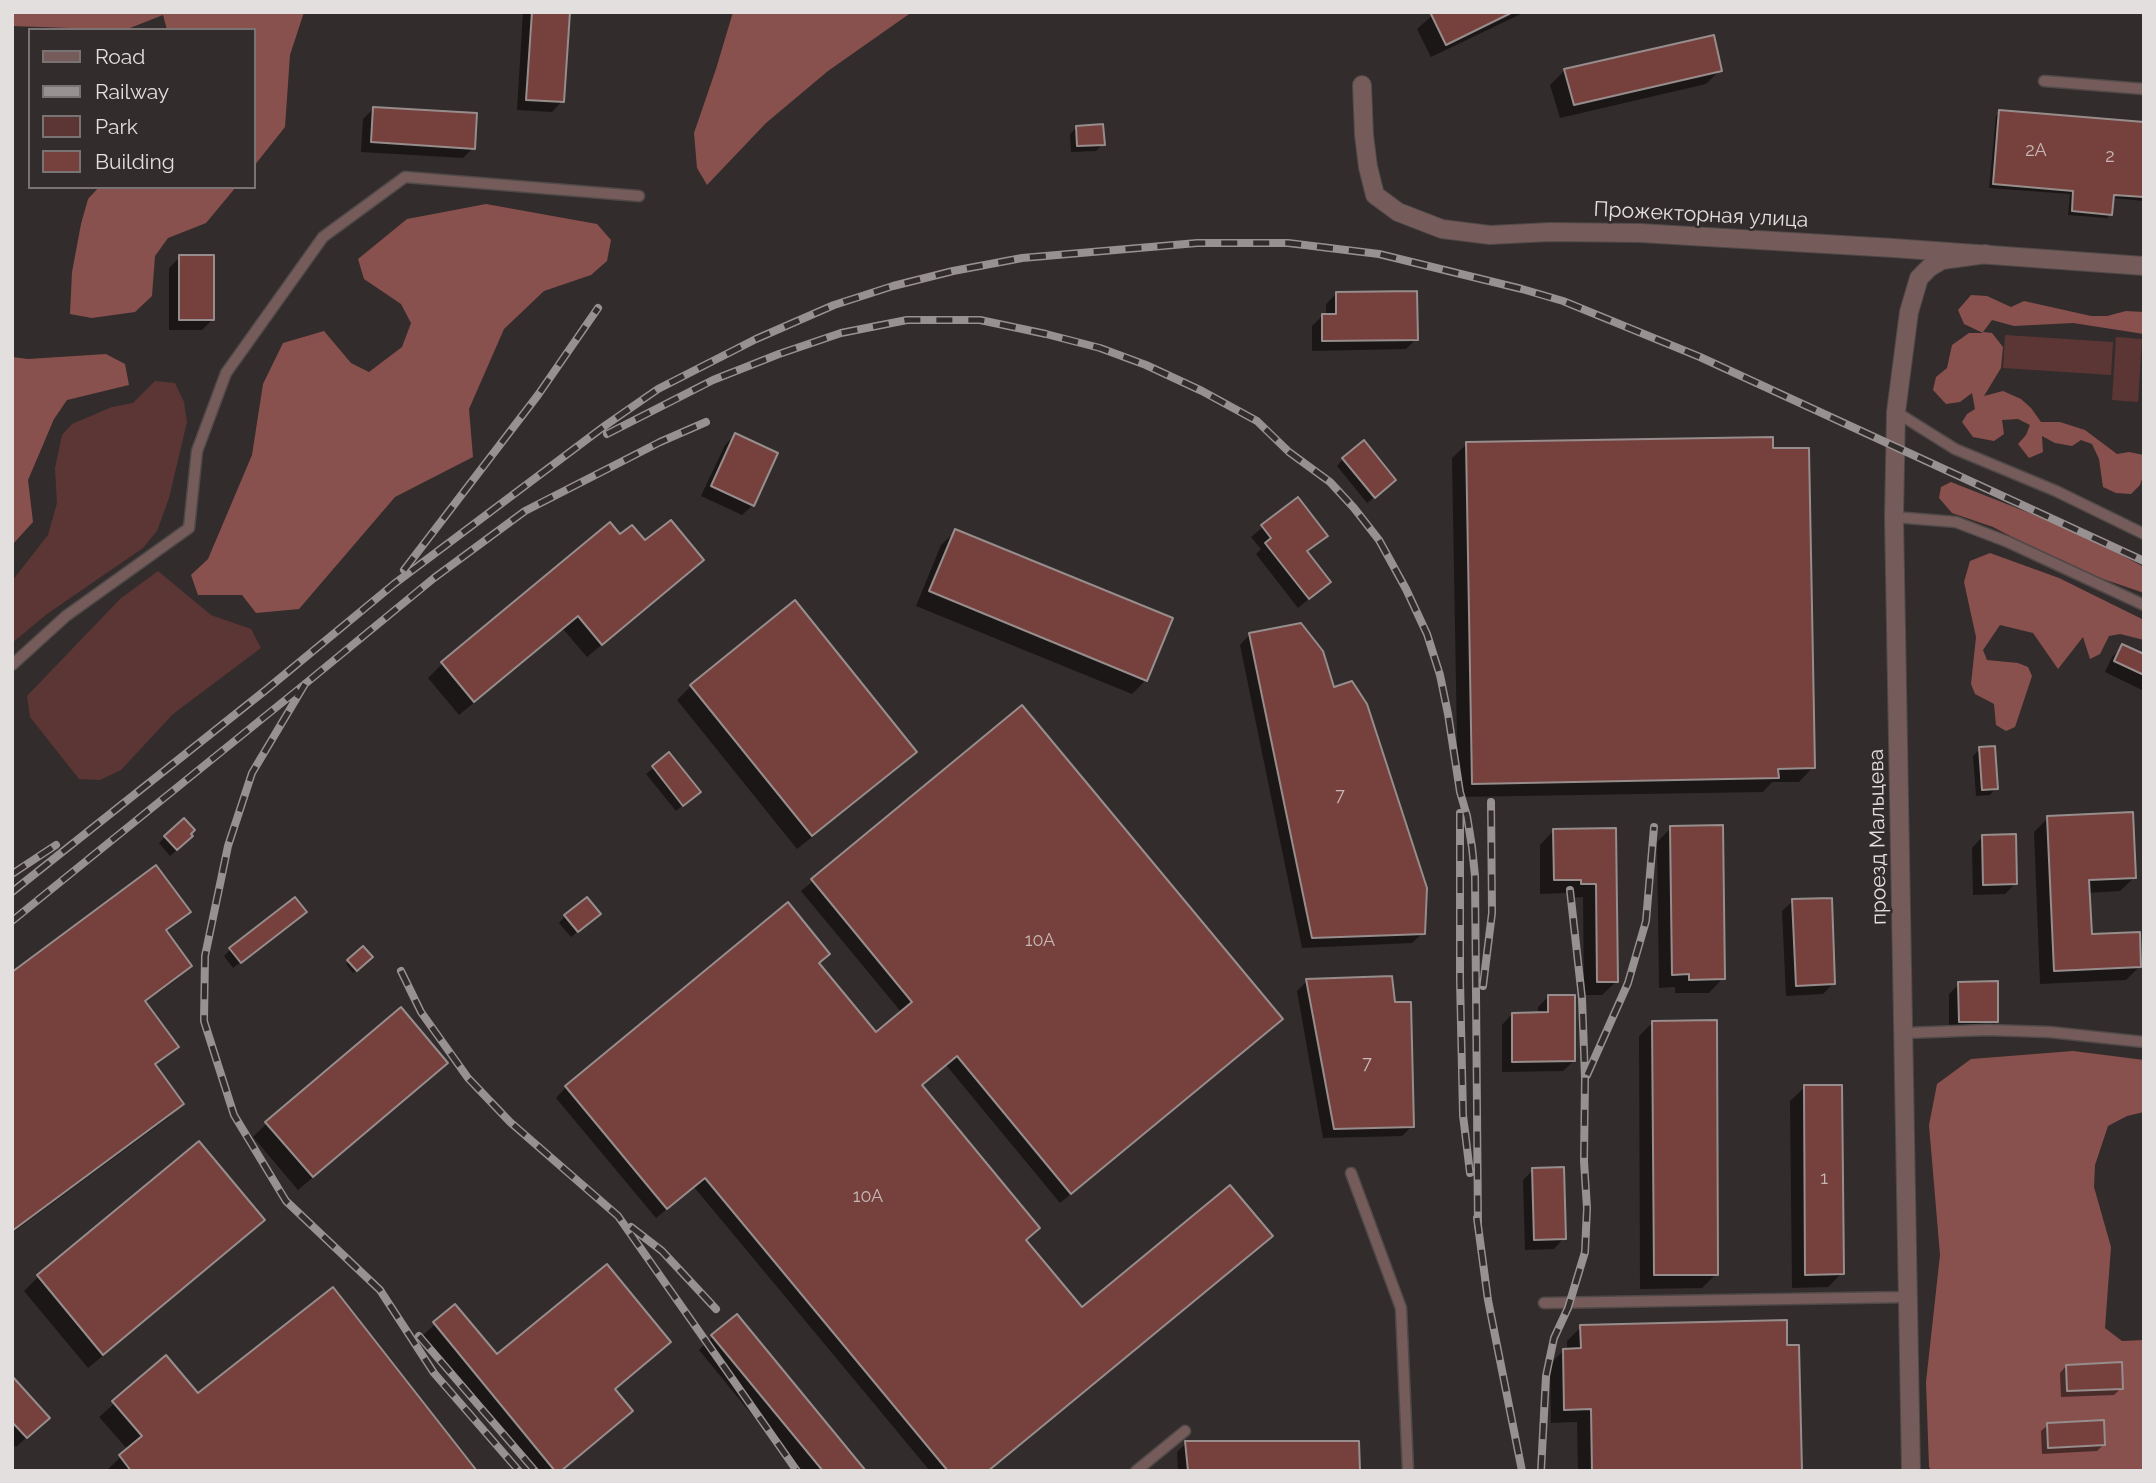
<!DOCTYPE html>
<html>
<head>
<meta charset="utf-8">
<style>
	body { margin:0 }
	#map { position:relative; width:2156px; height:1483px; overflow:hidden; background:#332c2c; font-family:Raleway,sans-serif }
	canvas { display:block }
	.frame { position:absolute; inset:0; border:14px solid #e3dfde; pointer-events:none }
	.legend { position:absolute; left:28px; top:28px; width:228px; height:161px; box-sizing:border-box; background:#332c2c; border:2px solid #797473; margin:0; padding:9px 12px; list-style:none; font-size:21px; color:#e3dfde }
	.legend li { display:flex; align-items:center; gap:14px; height:35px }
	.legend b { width:35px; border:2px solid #797473 }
</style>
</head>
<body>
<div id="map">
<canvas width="2156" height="1483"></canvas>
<div class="frame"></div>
<ul class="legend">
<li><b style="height:9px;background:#755b59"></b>Road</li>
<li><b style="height:9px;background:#979191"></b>Railway</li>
<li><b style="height:19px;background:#5c3634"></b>Park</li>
<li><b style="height:19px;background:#76403d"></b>Building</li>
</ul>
</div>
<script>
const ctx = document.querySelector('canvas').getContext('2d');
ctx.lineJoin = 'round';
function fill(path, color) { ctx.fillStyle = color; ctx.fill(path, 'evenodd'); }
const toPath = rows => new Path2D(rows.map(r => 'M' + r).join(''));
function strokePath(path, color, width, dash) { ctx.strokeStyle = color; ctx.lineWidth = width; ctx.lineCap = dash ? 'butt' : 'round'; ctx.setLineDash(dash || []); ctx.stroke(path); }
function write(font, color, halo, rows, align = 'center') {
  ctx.font = font + ' Raleway,sans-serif'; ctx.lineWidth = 5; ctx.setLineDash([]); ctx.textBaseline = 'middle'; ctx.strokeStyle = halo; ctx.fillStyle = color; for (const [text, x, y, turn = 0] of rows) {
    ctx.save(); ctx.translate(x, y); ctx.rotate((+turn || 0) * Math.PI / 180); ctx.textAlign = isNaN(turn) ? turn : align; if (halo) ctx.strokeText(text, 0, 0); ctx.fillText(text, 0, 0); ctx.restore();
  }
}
const green = toPath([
	[2005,335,2113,342,2111,375,2003,368],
	[2116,337,2142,339,2138,402,2112,400],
	[155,381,175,383,184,402,187,422,169,498,157,531,143,548,47,614,12,643,12,581,48,535,57,503,55,468,62,435,72,424,112,407,133,403],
	[158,571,211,615,251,629,261,648,173,714,121,770,100,780,79,779,30,717,27,696,120,599]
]);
const forest = toPath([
	[12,12,304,12,290,55,285,127,254,166,254,30,167,30,163,15,125,30,12,26],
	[733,12,912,12,828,71,766,123,707,185,697,168,694,133,716,69],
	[99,187,236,187,206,223,168,238,155,256,152,296,135,312,92,318,70,314,72,272,81,224,88,199],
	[486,204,597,224,611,240,607,261,591,275,544,291,504,329,469,409,473,457,395,497,299,609,256,613,242,595,198,595,191,575,208,559,252,455,263,384,283,343,324,331,351,363,369,372,402,347,411,323,401,304,364,279,358,259,407,219],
	[1971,295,1987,296,2011,307,2024,301,2091,316,2107,316,2126,311,2144,312,2144,334,2073,323,2014,326,1992,320,1983,332,1992,333,2003,347,2001,368,1984,396,2003,391,2021,399,2031,408,2041,422,2060,422,2085,430,2117,454,2129,452,2144,455,2144,473,2140,485,2131,494,2116,493,2103,487,2099,459,2092,444,2081,440,2072,446,2055,443,2042,436,2043,452,2029,458,2018,444,2026,435,2030,425,2018,419,2002,420,2004,434,1994,441,1973,437,1962,422,1967,414,1975,409,1972,393,1960,402,1946,404,1933,390,1936,377,1947,368,1952,345,1969,333,1983,333,1964,324,1958,310],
	[106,354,125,364,129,385,67,400,54,419,28,480,33,522,12,545,12,357,28,359],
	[1951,482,2080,533,2144,567,2144,593,2074,569,1993,527,1952,513,1939,498,1941,487],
	[1990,553,2059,578,2144,620,2144,640,2120,634,2109,636,2100,654,2090,659,2083,637,2058,669,2033,633,2000,625,1983,650,1987,660,2018,663,2028,667,2032,676,2015,727,2006,731,1996,725,1994,704,1975,694,1971,684,1976,637,1964,582,1970,561],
	[2073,1051,2144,1060,2144,1112,2127,1116,2108,1126,2095,1165,2094,1187,2111,1247,2105,1328,2122,1341,2144,1340,2144,1471,1932,1471,1929,1467,1926,1382,1940,1255,1929,1125,1937,1084,1971,1059]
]);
const shadow = toPath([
	[523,12,568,12,562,101,552,112,517,110],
	[1436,12,1525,12,1431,57,1417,29],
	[1713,37,1720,70,1706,84,1560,118,1550,85,1564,71],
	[374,108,473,148,463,158,361,152,363,119],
	[2000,112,2144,124,2144,201,2112,198,2111,214,2107,218,2068,215,2070,194,1989,188,1996,116],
	[1077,127,1103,144,1096,151,1071,152,1070,134],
	[180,257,213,319,202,330,169,330,169,268],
	[1336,294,1416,339,1406,349,1312,351,1312,326,1322,316,1326,316,1326,304],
	[735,435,753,505,742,515,701,496,725,445],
	[1467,444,1813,767,1799,782,1772,782,1763,792,1458,797,1452,458],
	[2144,446,2144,474,2142,474],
	[1343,459,1387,487,1367,503,1337,466],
	[1297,499,1325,535,1306,552,1329,582,1298,608,1256,554,1261,549,1251,537],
	[610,524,620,537,702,560,688,574,587,657,563,629,459,715,428,678,442,664],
	[956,531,1146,680,1132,694,916,606,941,545],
	[794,603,915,752,901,766,797,849,677,700,691,686],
	[1250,634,1333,689,1423,933,1412,943,1302,948,1240,645],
	[2123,646,2144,656,2144,691,2105,672,2112,657],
	[1022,707,1270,1029,1060,1203,946,1065,920,1086,1025,1241,988,1471,930,1471,694,1187,656,1218,556,1098,566,1087,817,964,876,1034,902,1013,801,891],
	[1980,749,1996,788,1990,795,1976,796,1973,756],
	[669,755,692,798,676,811,646,774],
	[2048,818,2135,877,2120,891,2088,893,2090,936,2140,966,2126,980,2040,984,2034,832],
	[1671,828,1723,978,1709,993,1675,993,1675,987,1659,988,1657,842],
	[1554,830,1615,830,1617,981,1602,995,1584,995,1583,897,1568,898,1567,893,1540,894,1540,845],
	[165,837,185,843,170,856,159,843],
	[1982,837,2015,884,2005,894,1973,895,1972,848],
	[1793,901,1834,983,1823,994,1786,996,1782,911],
	[188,912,165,933,190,966,176,980,144,1003,176,1047,154,1066,182,1104,168,1118,12,1233,12,974],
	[565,916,592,920,571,937,559,923],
	[298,918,233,968,224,956,230,950],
	[363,948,371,957,353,973,346,964],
	[1307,981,1412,1126,1402,1136,1323,1138,1297,991],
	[1959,984,1997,1022,1986,1032,1949,1032,1949,994],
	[1548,997,1574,1061,1563,1071,1502,1072,1502,1025,1512,1014,1538,1014,1538,1007],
	[1653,1022,1716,1274,1702,1288,1640,1289,1639,1036],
	[431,1077,298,1190,253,1137,267,1123],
	[1805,1087,1842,1273,1828,1287,1792,1288,1790,1101],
	[199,1143,263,1220,249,1234,88,1368,24,1291,38,1277],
	[1533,1170,1564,1238,1554,1249,1525,1250,1523,1180],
	[455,1306,496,1356,669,1342,613,1390,631,1411,617,1425,561,1471,529,1471,420,1338],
	[1581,1327,1785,1347,1800,1471,1578,1471,1577,1422,1551,1423,1550,1364,1564,1350,1567,1350,1567,1341],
	[713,1336,864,1471,798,1471,699,1350],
	[166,1358,198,1395,475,1471,106,1471,128,1450,99,1417],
	[2066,1366,2121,1388,2114,1395,2061,1397,2060,1373],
	[12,1378,37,1428,16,1447,12,1443],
	[2048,1425,2103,1445,2097,1451,2042,1454,2041,1431],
	[1186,1443,1358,1471,1178,1471,1177,1452]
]);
const building = toPath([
	[532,12,570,12,564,102,526,100,532,12],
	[1430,12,1513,12,1446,45,1430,12],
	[1714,35,1722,71,1574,105,1564,69,1714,35],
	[373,107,477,113,475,149,371,142,373,107],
	[1999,110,2144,122,2144,197,2114,195,2112,215,2072,211,2073,191,1993,184,1999,110],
	[1103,124,1105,145,1077,146,1076,126,1103,124],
	[179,255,214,255,214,320,179,320,179,255],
	[1417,291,1418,340,1322,341,1322,314,1336,314,1336,292,1417,291],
	[735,433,778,453,754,506,711,486,735,433],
	[1773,437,1773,448,1809,448,1815,768,1778,769,1779,778,1472,784,1466,442,1773,437],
	[1364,440,1396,480,1375,498,1342,458,1364,440],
	[1298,497,1328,536,1307,551,1331,582,1309,599,1265,543,1271,538,1261,525,1298,497],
	[671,520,704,560,602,645,578,616,474,702,441,662,610,522,620,534,632,525,645,540,671,520],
	[955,529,1173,618,1147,681,929,591,955,529],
	[795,600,917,752,812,836,690,685,795,600],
	[1301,623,1323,651,1334,687,1352,681,1367,704,1427,888,1425,934,1312,938,1249,633,1301,623],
	[2122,644,2144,654,2144,675,2114,661,2122,644],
	[1022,705,1283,1019,1071,1194,957,1056,922,1085,1040,1228,1026,1240,1082,1307,1230,1185,1273,1236,988,1471,948,1471,705,1178,667,1209,565,1086,788,902,830,954,819,963,876,1032,912,1002,811,879,1022,705],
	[1995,746,1998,789,1982,790,1979,747,1995,746],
	[669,752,701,792,683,806,652,766,669,752],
	[2133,812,2136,878,2089,880,2092,934,2140,932,2141,967,2054,971,2047,816,2133,812],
	[184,818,195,830,191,834,193,836,177,850,164,836,184,818],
	[1723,825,1725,979,1689,980,1689,974,1672,975,1670,826,1723,825],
	[1616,828,1618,982,1597,982,1596,884,1581,884,1581,880,1554,880,1553,829,1616,828],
	[2016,834,2017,884,1983,885,1982,835,2016,834],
	[156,865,191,912,166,930,192,966,145,1001,179,1047,155,1064,184,1104,12,1231,12,972,156,865],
	[295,897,307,912,241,963,229,948,295,897],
	[587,897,601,914,578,932,564,915,587,897],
	[1832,898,1835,984,1796,986,1792,899,1832,898],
	[363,946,373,957,357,971,347,960,363,946],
	[1392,976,1395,1002,1411,1002,1414,1127,1334,1129,1306,979,1392,976],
	[1998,981,1998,1022,1959,1022,1958,982,1998,981],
	[1548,995,1575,995,1575,1061,1512,1062,1512,1013,1548,1012,1548,995],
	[401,1007,448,1063,313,1177,265,1122,401,1007],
	[1717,1020,1718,1275,1654,1275,1652,1021,1717,1020],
	[1804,1085,1842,1085,1844,1274,1805,1275,1804,1085],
	[199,1141,265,1220,103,1355,37,1275,199,1141],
	[1564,1167,1566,1239,1534,1240,1532,1168,1564,1167],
	[607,1264,671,1342,615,1389,633,1411,561,1471,555,1471,433,1322,455,1304,497,1354,607,1264],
	[333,1287,477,1471,131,1471,119,1455,142,1436,112,1401,166,1355,198,1393,333,1287],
	[737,1314,866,1471,823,1471,711,1335,737,1314],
	[1787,1320,1787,1345,1799,1345,1802,1471,1592,1471,1591,1409,1564,1410,1563,1349,1581,1348,1580,1325,1787,1320],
	[2122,1362,2123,1389,2067,1391,2066,1365,2122,1362],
	[12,1376,50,1418,27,1438,12,1422,12,1376],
	[2104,1420,2105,1445,2048,1448,2047,1423,2104,1420],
	[1185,1441,1359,1441,1360,1471,1188,1471,1185,1441]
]);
const service = toPath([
	[2044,81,2144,89],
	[1896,412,1955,449,2056,491,2144,534],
	[1894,517,1956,522,2008,542,2144,605],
	[12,665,66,616,189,528,197,451,226,373,323,237,405,177,639,196],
	[1905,1033,1987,1030,2049,1032,2144,1042],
	[1351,1173,1401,1308,1408,1471],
	[1544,1303,1908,1297],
	[1136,1471,1185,1431]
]);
const minor = toPath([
	[1362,85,1364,135,1368,167,1375,195,1398,212,1442,229,1490,235,1550,232,1640,233,1893,248,2144,266],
	[1911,1471,1894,517,1896,412,1909,312,1919,278,1930,267,1942,260,1986,254]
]);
const rail = toPath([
	[607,434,713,380,779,354,841,333,907,320,980,320,1046,334,1100,348,1146,365,1202,391,1257,421,1289,452,1330,482,1354,508,1379,540,1406,589,1427,634,1440,675,1448,714,1460,792,1467,816,1472,847,1475,876,1478,1227],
	[404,570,538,395,598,308],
	[305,684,252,773,228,846,205,956,204,1021,234,1115,286,1201,380,1290,434,1373,519,1471],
	[1460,813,1460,980,1463,1115,1470,1173],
	[12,874,56,845],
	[12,892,267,689,394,584,606,425,658,389,756,339,834,305,893,286,953,271,1022,258,1197,243,1288,243,1379,254,1522,289,1563,301,1700,357,2144,561],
	[12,921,305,684,434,578,525,511,660,442,706,422],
	[401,971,421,1012,468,1078,510,1122,618,1216,797,1471],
	[1483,986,1492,913,1491,802],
	[1587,1075,1628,983,1646,921,1654,827],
	[1477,1218,1488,1300,1522,1471],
	[631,1227,662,1251,716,1309],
	[419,1336,535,1471],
	[1541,1471,1546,1376,1554,1338,1568,1308,1585,1252,1587,1208,1584,1161,1585,1078,1582,998,1570,890]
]);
const numberNames = [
	["2А",2036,151],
	["2",2110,157],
	["7",1340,796],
	["10А",1040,941],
	["7",1367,1064],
	["1",1824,1179],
	["10А",868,1197]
];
const streetNames = [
	["Прожекторная улица",1701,215,3],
	["проезд Мальцева",1878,837,-91]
];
fill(green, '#5c3634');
fill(forest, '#89514d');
fill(shadow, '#0007');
fill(building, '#76403d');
strokePath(building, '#968d8c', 2);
strokePath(service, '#4f4948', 13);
strokePath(minor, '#4f4948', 20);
strokePath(service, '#755b59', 10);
strokePath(minor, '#755b59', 18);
strokePath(rail, '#979191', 8);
strokePath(rail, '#332c2c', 5, [16]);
write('18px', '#c8b7b6', null, numberNames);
write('21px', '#e3dfde', '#332c2c', streetNames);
</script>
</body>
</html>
